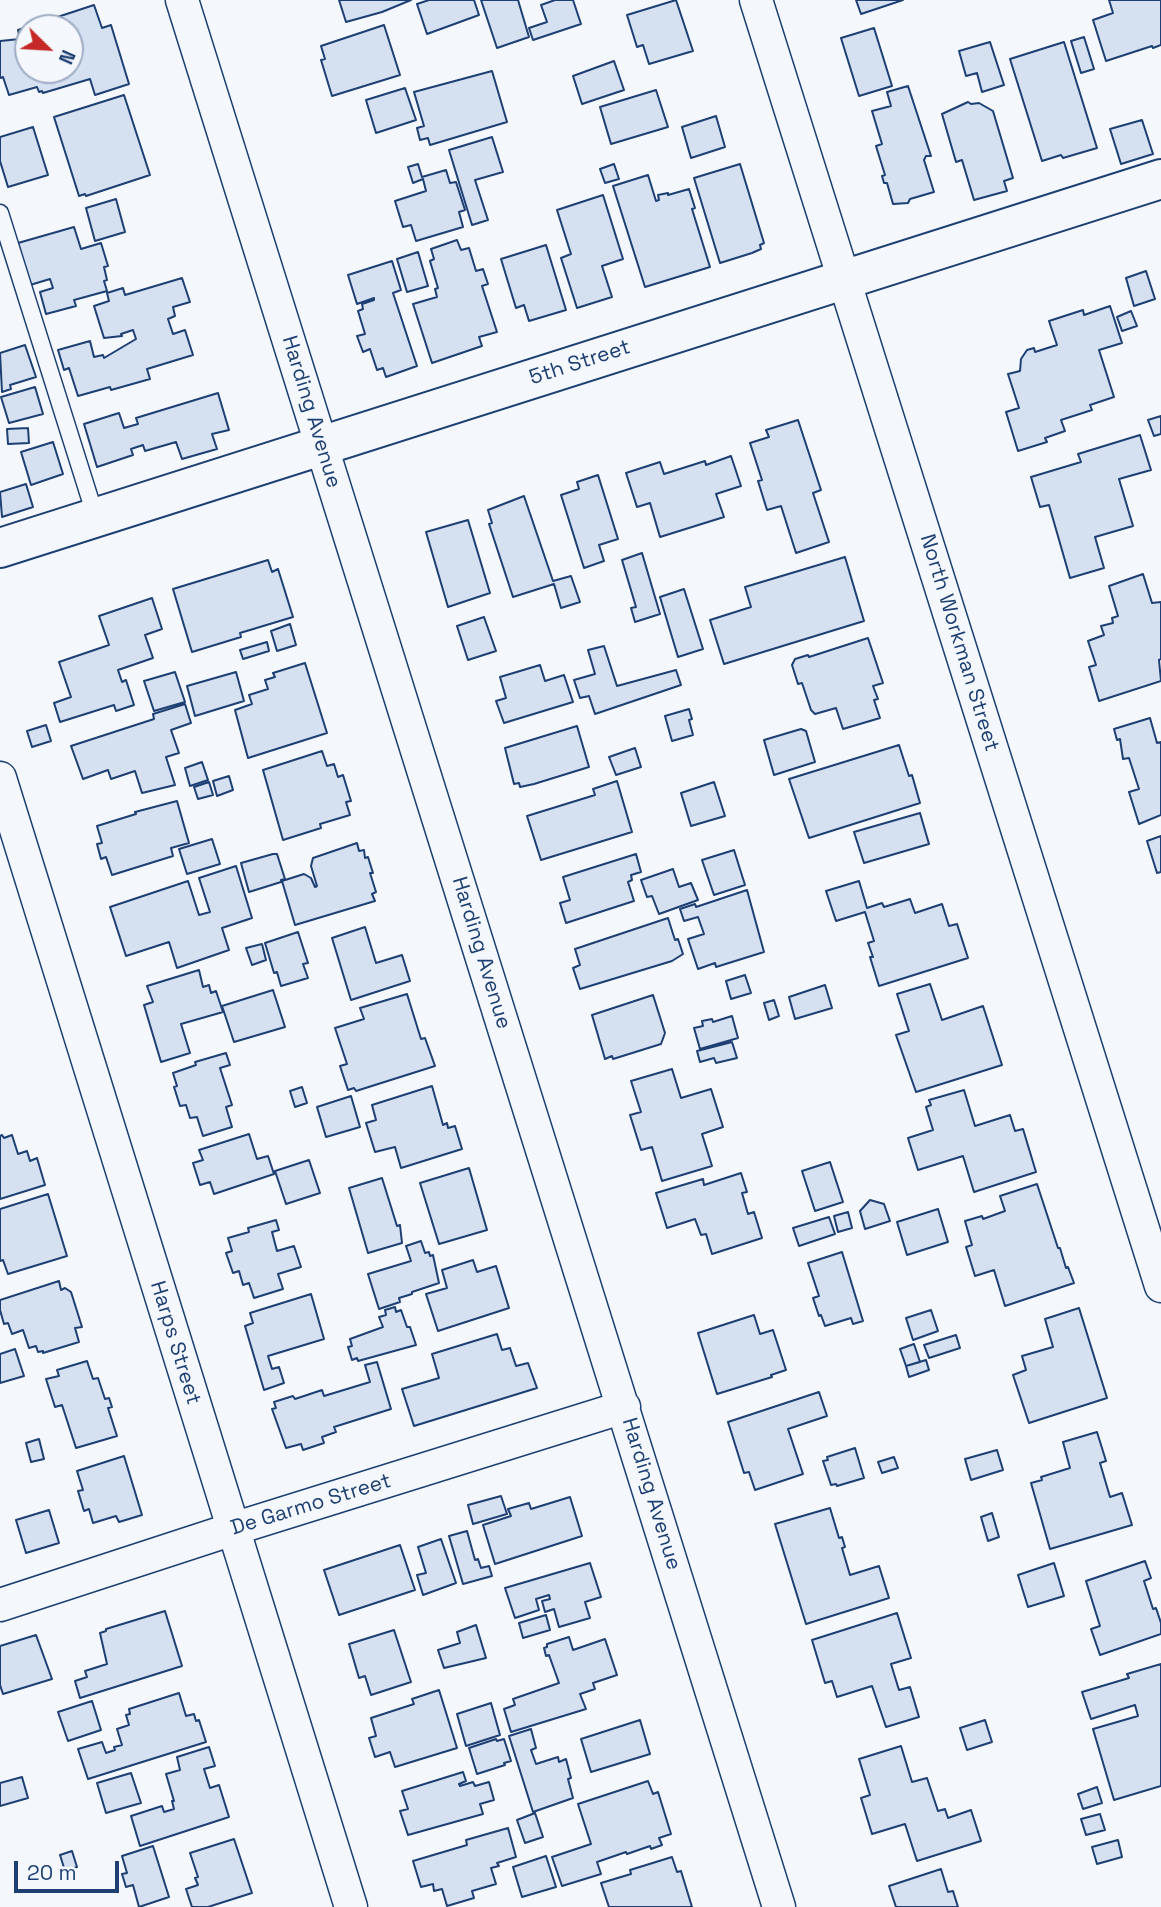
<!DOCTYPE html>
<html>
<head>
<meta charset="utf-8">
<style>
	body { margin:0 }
	#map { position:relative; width:1161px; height:1907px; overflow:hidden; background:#f4f7fb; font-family:"Space Grotesk",sans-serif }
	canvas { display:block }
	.north { position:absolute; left:14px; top:14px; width:70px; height:70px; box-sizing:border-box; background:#f4f7fb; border:2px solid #9eadc5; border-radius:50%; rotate:114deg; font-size:19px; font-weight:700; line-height:28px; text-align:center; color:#1d3f73 }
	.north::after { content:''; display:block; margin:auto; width:24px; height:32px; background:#c62828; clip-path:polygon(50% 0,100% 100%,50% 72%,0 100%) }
	.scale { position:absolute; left:14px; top:1861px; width:105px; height:32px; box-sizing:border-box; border:4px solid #1d3f73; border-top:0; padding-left:9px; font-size:21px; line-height:24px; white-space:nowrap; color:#1d3f73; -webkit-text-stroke:5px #f4f7fb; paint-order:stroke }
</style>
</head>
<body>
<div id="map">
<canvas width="1161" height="1907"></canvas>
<div class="north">N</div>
<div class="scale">20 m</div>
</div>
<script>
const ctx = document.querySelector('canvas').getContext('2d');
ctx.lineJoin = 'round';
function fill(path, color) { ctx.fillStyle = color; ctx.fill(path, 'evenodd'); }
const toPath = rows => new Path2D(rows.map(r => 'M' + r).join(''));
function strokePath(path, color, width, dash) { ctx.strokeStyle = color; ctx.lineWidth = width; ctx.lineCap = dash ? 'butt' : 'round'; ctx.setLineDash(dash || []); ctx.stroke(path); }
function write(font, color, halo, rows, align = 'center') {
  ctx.font = font + ' "Space Grotesk",sans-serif'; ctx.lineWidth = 5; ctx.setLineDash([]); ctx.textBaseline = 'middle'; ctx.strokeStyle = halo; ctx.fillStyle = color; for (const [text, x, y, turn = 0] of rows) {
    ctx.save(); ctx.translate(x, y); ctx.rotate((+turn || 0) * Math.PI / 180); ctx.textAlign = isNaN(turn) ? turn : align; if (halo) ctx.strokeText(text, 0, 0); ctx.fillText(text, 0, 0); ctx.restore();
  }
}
const building = toPath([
	[339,0,411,0,382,12,346,22,339,0],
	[429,0,474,0,479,15,427,34,417,4,429,0],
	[481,0,518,0,529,37,497,48,481,0],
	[555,0,573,0,581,24,533,40,529,28,547,22,541,5,555,0],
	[676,0,693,51,649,64,643,45,637,47,627,15,676,0],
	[856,0,903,0,861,14,856,0],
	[1109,0,1161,0,1161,45,1153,48,1152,46,1106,61,1093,20,1113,13,1109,0],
	[94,5,102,28,111,25,129,84,95,95,90,79,43,93,42,91,39,92,37,87,9,95,3,77,0,78,0,41,20,39,18,30,94,5],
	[28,28,70,28,70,70,28,70,28,28],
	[384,25,400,75,332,96,321,60,325,59,321,46,384,25],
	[874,28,892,86,859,96,841,38,874,28],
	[1084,37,1094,69,1081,73,1071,41,1084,37],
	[990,42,1004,85,982,92,977,73,966,76,959,51,990,42],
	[1064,42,1097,148,1063,158,1061,155,1042,161,1010,59,1064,42],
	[614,61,624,90,582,104,573,76,614,61],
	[492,71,507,122,430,145,428,138,420,140,417,128,424,126,414,92,492,71],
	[908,86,931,156,926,156,924,160,934,192,910,199,908,203,893,204,887,183,884,183,882,176,885,175,876,146,882,144,872,111,891,106,887,92,908,86],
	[405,88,416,120,376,133,366,100,405,88],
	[656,90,668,127,611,144,600,107,656,90],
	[124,95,150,175,86,196,85,194,79,196,54,117,124,95],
	[968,102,971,104,979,103,993,111,1013,178,1004,181,1007,191,974,200,962,160,956,162,942,114,968,102],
	[716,116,725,147,691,158,682,127,716,116],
	[1142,120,1153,154,1121,164,1110,129,1142,120],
	[33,127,48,175,8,187,0,161,0,137,33,127],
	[492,137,503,172,475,180,488,220,472,225,449,150,492,137],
	[418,164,422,177,446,170,450,183,456,182,465,210,459,212,463,227,416,241,411,225,403,227,395,201,426,191,423,179,413,183,408,167,418,164],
	[614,164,619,179,605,183,600,169,614,164],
	[740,164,764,243,760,245,761,249,752,253,720,263,694,178,740,164],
	[648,175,656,201,659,200,658,195,668,193,668,195,689,189,695,208,692,209,710,267,645,287,613,186,648,175],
	[603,195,623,259,602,266,612,297,577,308,561,258,571,254,557,210,603,195],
	[116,199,125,232,95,241,86,208,116,199],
	[74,227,81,249,101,243,108,266,104,267,107,280,104,281,107,291,74,300,76,306,46,314,40,292,53,288,50,279,30,285,18,243,74,227],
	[457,240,461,250,469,248,476,271,483,269,488,284,482,286,497,332,479,337,482,346,432,363,413,304,437,297,435,289,438,288,430,261,434,259,431,249,457,240],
	[546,245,566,310,529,321,524,305,516,308,501,259,546,245],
	[418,252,428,286,407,292,397,259,418,252],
	[392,261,401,290,393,293,417,366,386,377,383,368,377,370,370,349,363,352,357,336,365,334,358,311,363,309,362,304,374,300,374,298,357,304,348,275,392,261],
	[1146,271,1155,299,1134,306,1126,278,1146,271],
	[182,278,190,302,173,307,175,316,168,319,173,334,185,330,193,355,147,369,150,379,111,390,110,387,78,396,69,368,64,370,58,350,90,341,94,357,103,355,104,358,136,339,133,330,121,334,122,336,104,338,94,306,109,301,107,293,123,288,125,295,182,278],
	[1110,306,1122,343,1099,350,1114,397,1090,405,1092,410,1061,420,1065,431,1045,438,1047,442,1018,451,1006,412,1019,408,1008,374,1020,371,1021,359,1027,350,1034,348,1035,352,1057,345,1049,321,1083,310,1084,315,1110,306],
	[1131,311,1137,326,1122,331,1117,317,1131,311],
	[25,345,36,377,10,385,11,389,2,392,0,353,25,345],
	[35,387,43,414,9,423,1,397,35,387],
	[218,393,229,430,212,434,217,449,182,459,176,442,145,451,143,445,131,449,133,455,97,467,84,424,119,413,124,428,138,424,136,418,218,393],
	[1161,416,1161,434,1154,436,1148,420,1161,416],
	[798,420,821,490,813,493,829,542,796,553,781,506,767,510,758,481,762,480,750,443,769,437,766,430,798,420],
	[28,428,29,443,8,444,7,429,28,428],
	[1140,435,1151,470,1119,479,1133,526,1095,537,1104,568,1070,578,1049,505,1040,507,1031,477,1081,462,1078,454,1140,435],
	[53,442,63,474,31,485,21,452,53,442],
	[731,456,741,486,716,494,724,517,660,537,650,503,637,507,626,473,660,462,664,474,705,461,706,465,731,456],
	[598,475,618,539,599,545,604,561,584,568,561,495,579,489,577,482,598,475],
	[26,484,33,507,2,517,0,492,26,484],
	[524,496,553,581,571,576,580,602,561,608,554,584,513,597,489,524,492,523,488,510,524,496],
	[468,520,490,593,448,607,426,532,468,520],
	[642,553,660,614,635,622,631,608,636,607,622,560,642,553],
	[845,557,864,621,724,664,710,620,751,607,745,587,845,557],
	[268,560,272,572,278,569,293,617,240,633,241,637,192,652,173,589,268,560],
	[1143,574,1152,603,1161,602,1161,659,1159,660,1161,681,1099,701,1089,667,1096,665,1088,641,1104,635,1101,626,1113,623,1112,618,1118,616,1109,586,1143,574],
	[684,589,703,649,678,657,660,597,684,589],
	[152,598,162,629,145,635,153,658,118,670,122,682,126,680,134,705,116,711,114,705,60,722,54,703,71,697,59,662,109,645,99,616,152,598],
	[484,617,496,651,468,660,457,626,484,617],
	[290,624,296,645,277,651,271,631,290,624],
	[868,638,883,683,873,686,878,699,874,700,880,718,843,729,836,708,815,714,811,710,802,683,798,684,792,665,795,659,808,655,809,657,868,638],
	[267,642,269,651,243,659,240,650,267,642],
	[604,646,617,686,676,670,681,685,595,714,589,696,580,698,574,680,595,674,588,650,604,646],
	[305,663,327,733,248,758,235,710,252,704,249,695,268,689,265,680,275,677,273,673,305,663],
	[540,665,545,681,564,675,573,702,504,723,496,701,506,698,500,677,540,665],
	[175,672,185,702,154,711,144,681,175,672],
	[236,672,244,701,195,716,187,686,236,672],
	[185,704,191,723,171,730,179,753,166,757,175,785,142,793,135,771,111,779,108,770,83,779,71,746,154,719,153,714,185,704],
	[689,709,692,719,689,720,693,735,672,741,665,716,689,709],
	[1150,718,1157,743,1161,742,1161,815,1139,824,1129,792,1139,789,1129,758,1123,759,1120,739,1117,740,1114,729,1150,718],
	[46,725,51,741,32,747,27,731,46,725],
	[577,726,589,767,534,784,520,787,519,783,514,784,505,748,577,726],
	[801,729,806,731,815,762,774,775,764,740,801,729],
	[899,745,909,776,912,775,920,803,809,838,789,779,899,745],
	[635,748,641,767,616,775,609,757,635,748],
	[322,751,327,766,334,764,338,777,343,775,351,801,346,802,350,815,320,824,321,828,283,840,263,770,322,751],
	[202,762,208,780,190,786,185,768,202,762],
	[229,776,233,790,217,796,213,781,229,776],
	[617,781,632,832,541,860,527,816,595,795,593,789,617,781],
	[209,782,213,795,198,799,194,787,209,782],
	[714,782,725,816,691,826,681,793,714,782],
	[177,801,189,843,171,848,173,856,112,875,106,857,101,859,97,844,102,843,97,826,136,814,135,812,177,801],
	[920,813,929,844,864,863,854,832,920,813],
	[1161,836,1161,872,1157,873,1147,841,1161,836],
	[212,839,220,864,187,874,179,849,212,839],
	[357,843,359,851,364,850,365,858,368,857,373,873,370,873,376,892,372,894,375,901,295,925,282,881,304,874,311,878,315,887,317,886,311,866,313,858,357,843],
	[734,850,745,885,714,895,702,860,734,850],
	[273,854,277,854,285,879,281,880,281,882,249,892,241,863,273,854],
	[636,854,641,872,631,875,632,880,628,882,634,901,566,923,560,903,570,900,563,877,636,854],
	[236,866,252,918,222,928,229,950,177,968,169,942,126,956,110,907,188,881,199,915,210,912,199,878,236,866],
	[673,869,679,887,691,883,698,900,659,914,652,896,647,897,641,880,673,869],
	[859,881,867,908,882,903,884,907,910,899,915,913,942,904,949,926,957,924,968,958,879,986,870,957,873,957,868,943,874,941,865,912,836,921,826,891,859,881],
	[747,890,764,952,716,967,715,963,698,969,688,939,704,934,698,917,684,921,680,909,695,904,696,907,747,890],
	[668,918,675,940,678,939,683,954,672,961,580,989,573,968,580,965,575,949,668,918],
	[365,927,376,963,402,955,410,981,351,1000,332,938,365,927],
	[298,932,308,963,303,964,308,978,281,986,277,972,274,973,265,943,298,932],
	[262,944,266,960,252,965,246,948,262,944],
	[199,970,203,987,209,985,211,993,216,991,223,1012,181,1024,190,1053,161,1062,144,1005,153,1002,147,986,199,970],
	[745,975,751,993,731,999,726,981,745,975],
	[930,984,942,1020,983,1006,1002,1065,916,1092,896,1035,909,1031,897,994,930,984],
	[825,985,832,1008,795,1019,789,997,825,985],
	[273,990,285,1027,234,1042,222,1006,273,990],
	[407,994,421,1039,425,1038,435,1066,356,1091,354,1088,348,1090,340,1066,347,1064,335,1028,364,1019,360,1008,407,994],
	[653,995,665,1033,661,1044,613,1059,612,1056,605,1059,592,1015,653,995],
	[774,1000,779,1016,769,1020,764,1003,774,1000],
	[732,1016,738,1038,700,1049,694,1028,703,1026,702,1021,712,1019,713,1022,732,1016],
	[732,1042,737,1058,716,1063,714,1058,700,1062,697,1051,732,1042],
	[226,1053,230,1065,220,1068,232,1105,226,1107,232,1127,203,1136,197,1117,190,1118,186,1105,180,1106,174,1087,177,1086,173,1073,196,1065,195,1062,226,1053],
	[672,1069,681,1098,711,1089,723,1127,702,1134,712,1166,662,1181,652,1147,641,1150,630,1115,641,1112,631,1081,672,1069],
	[432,1086,443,1125,447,1123,448,1128,455,1126,462,1149,401,1168,395,1147,375,1152,366,1123,376,1120,372,1105,432,1086],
	[302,1087,307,1103,295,1107,290,1091,302,1087],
	[964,1090,975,1126,1010,1115,1015,1131,1023,1129,1036,1172,974,1192,963,1156,918,1170,908,1138,933,1130,926,1107,931,1105,929,1100,964,1090],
	[351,1096,360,1127,326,1137,317,1107,351,1096],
	[249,1134,257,1159,268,1156,274,1174,214,1194,210,1182,200,1185,193,1163,203,1160,199,1150,249,1134],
	[2,1135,4,1138,12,1135,18,1154,27,1151,30,1161,37,1158,45,1185,0,1199,0,1136,2,1135],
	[309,1160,320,1193,286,1204,275,1171,309,1160],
	[830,1162,843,1202,815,1211,802,1171,830,1162],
	[469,1168,487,1230,439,1244,420,1183,469,1168],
	[741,1173,747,1192,742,1193,748,1214,754,1212,762,1238,712,1254,706,1234,701,1235,695,1219,667,1228,656,1193,703,1179,704,1185,741,1173],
	[382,1178,397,1226,400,1225,402,1243,368,1253,349,1188,382,1178],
	[1037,1184,1058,1248,1060,1248,1066,1268,1068,1267,1074,1283,1005,1306,994,1270,975,1276,966,1247,972,1245,965,1221,982,1216,983,1219,1005,1211,1000,1196,1037,1184],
	[48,1194,67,1256,8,1274,3,1260,0,1261,0,1209,48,1194],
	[870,1200,884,1204,890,1221,865,1229,860,1211,870,1200],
	[938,1209,948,1242,907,1255,897,1222,938,1209],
	[848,1212,852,1228,838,1232,834,1216,848,1212],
	[829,1217,835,1234,799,1246,793,1228,829,1217],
	[276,1220,279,1230,272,1232,277,1251,294,1246,301,1267,278,1274,283,1289,254,1298,249,1283,243,1285,239,1271,233,1273,226,1253,232,1251,228,1238,249,1232,248,1228,276,1220],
	[421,1241,425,1253,429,1252,430,1256,433,1255,439,1283,412,1292,412,1294,399,1298,400,1302,379,1309,368,1274,411,1261,406,1246,421,1241],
	[842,1252,863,1321,853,1324,851,1318,825,1326,821,1315,819,1316,813,1298,819,1296,808,1263,842,1252],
	[473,1260,477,1272,496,1266,509,1308,438,1331,426,1294,447,1288,442,1270,473,1260],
	[59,1281,61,1290,65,1288,71,1292,82,1327,75,1328,79,1342,43,1353,43,1351,38,1352,36,1346,29,1348,23,1330,12,1334,8,1323,4,1324,0,1310,0,1300,59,1281],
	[311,1294,324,1339,268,1356,272,1369,279,1367,284,1383,264,1390,245,1326,253,1323,250,1313,311,1294],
	[395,1307,396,1312,401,1310,407,1327,410,1327,416,1345,358,1361,357,1358,352,1360,348,1347,352,1346,350,1339,383,1327,379,1317,386,1315,385,1310,395,1307],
	[1079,1308,1107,1398,1029,1423,1013,1375,1026,1370,1022,1356,1053,1347,1045,1319,1079,1308],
	[931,1310,938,1331,913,1340,906,1318,931,1310],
	[754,1315,760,1334,773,1330,786,1370,771,1375,772,1377,717,1394,698,1333,754,1315],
	[497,1334,502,1350,510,1348,516,1366,528,1363,537,1388,414,1426,402,1389,439,1378,432,1354,497,1334],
	[956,1335,960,1348,929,1358,924,1345,956,1335],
	[914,1344,920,1362,906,1366,900,1349,914,1344],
	[15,1349,24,1376,0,1383,0,1354,15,1349],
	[926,1360,929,1370,909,1377,906,1366,926,1360],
	[87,1361,93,1379,98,1378,105,1399,109,1398,112,1407,108,1408,117,1436,76,1448,62,1405,55,1407,46,1379,59,1376,57,1370,87,1361],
	[377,1362,391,1409,334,1427,336,1432,322,1437,324,1443,303,1450,301,1444,286,1448,272,1409,276,1408,274,1402,293,1396,295,1399,322,1390,324,1396,370,1382,365,1365,377,1362],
	[819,1392,827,1416,788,1429,803,1474,755,1490,749,1472,744,1473,728,1422,819,1392],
	[1097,1432,1106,1461,1100,1463,1110,1497,1122,1493,1132,1525,1050,1549,1031,1483,1042,1480,1041,1477,1070,1468,1063,1442,1097,1432],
	[39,1439,44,1459,31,1462,26,1443,39,1439],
	[855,1448,864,1478,837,1486,836,1484,831,1485,823,1461,828,1460,827,1457,855,1448],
	[997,1450,1003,1470,971,1480,965,1459,997,1450],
	[124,1456,142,1515,119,1522,116,1516,93,1523,89,1509,84,1511,78,1491,83,1490,77,1471,124,1456],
	[894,1457,898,1468,882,1473,878,1462,894,1457],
	[501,1496,507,1514,473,1524,468,1505,501,1496],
	[570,1497,582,1536,495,1564,483,1525,511,1516,508,1509,529,1503,531,1509,570,1497],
	[830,1508,839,1538,842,1537,845,1547,842,1548,850,1575,879,1566,889,1598,806,1624,775,1524,830,1508],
	[49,1510,59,1543,26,1553,16,1520,49,1510],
	[992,1513,999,1537,988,1541,981,1517,992,1513],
	[467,1531,475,1560,478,1559,481,1568,489,1566,492,1576,463,1584,449,1536,467,1531],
	[441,1539,456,1583,423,1595,417,1575,426,1573,418,1547,441,1539],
	[400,1545,415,1590,339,1615,324,1570,400,1545],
	[1145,1561,1151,1578,1144,1581,1153,1609,1156,1608,1161,1623,1161,1634,1100,1655,1091,1629,1100,1626,1086,1581,1145,1561],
	[590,1563,601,1597,585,1602,590,1618,559,1627,554,1609,545,1612,542,1601,550,1599,549,1595,536,1599,539,1610,515,1618,505,1588,590,1563],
	[1054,1563,1064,1596,1028,1607,1018,1575,1054,1563],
	[165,1611,182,1666,80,1698,75,1681,87,1677,85,1671,107,1664,100,1633,106,1631,106,1629,165,1611],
	[897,1613,911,1658,891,1664,899,1690,910,1687,919,1717,886,1727,872,1686,837,1697,832,1681,825,1683,812,1640,897,1613],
	[546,1615,550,1630,523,1638,519,1623,546,1615],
	[476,1625,486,1658,444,1668,438,1650,460,1643,457,1632,476,1625],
	[394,1630,411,1682,371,1695,365,1676,359,1678,349,1644,394,1630],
	[36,1635,52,1679,3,1694,0,1685,0,1646,36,1635],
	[569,1637,573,1650,605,1639,617,1675,593,1683,595,1689,580,1694,586,1709,511,1732,504,1709,515,1705,513,1699,559,1683,549,1655,546,1656,544,1648,547,1647,547,1644,569,1637],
	[1161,1664,1161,1786,1114,1800,1093,1729,1138,1716,1135,1705,1091,1719,1082,1692,1129,1678,1127,1674,1161,1664],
	[439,1690,457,1748,395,1767,390,1752,375,1757,369,1738,376,1736,371,1718,414,1704,412,1699,439,1690],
	[179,1693,186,1716,194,1714,196,1721,199,1720,206,1742,88,1779,78,1749,102,1742,106,1753,115,1750,114,1747,122,1745,117,1729,129,1725,126,1715,130,1714,129,1709,179,1693],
	[92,1701,101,1730,68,1741,58,1712,92,1701],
	[491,1703,500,1735,466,1746,457,1714,491,1703],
	[640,1720,650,1754,591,1772,581,1739,640,1720],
	[985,1720,992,1742,967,1750,960,1728,985,1720],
	[531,1729,536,1748,531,1750,536,1764,558,1757,559,1762,566,1759,571,1778,568,1779,573,1798,533,1812,509,1736,531,1729],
	[496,1739,497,1741,504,1739,511,1761,504,1763,505,1765,477,1774,469,1748,496,1739],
	[901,1746,912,1782,927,1778,938,1811,945,1809,948,1818,971,1810,981,1841,917,1861,905,1824,872,1834,861,1798,870,1795,859,1759,901,1746],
	[209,1747,215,1766,204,1769,210,1788,219,1785,229,1817,140,1846,131,1816,162,1806,164,1812,174,1809,172,1801,174,1801,166,1774,180,1770,177,1757,209,1747],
	[463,1772,466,1781,459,1784,460,1786,473,1782,475,1786,489,1782,494,1800,480,1804,483,1814,408,1835,400,1811,408,1809,402,1791,463,1772],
	[131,1773,141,1803,106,1813,97,1783,131,1773],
	[22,1777,28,1798,0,1806,0,1783,22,1777],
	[648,1781,653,1794,658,1792,671,1834,659,1838,662,1845,651,1849,650,1846,627,1854,626,1852,597,1862,601,1874,562,1886,552,1857,591,1844,578,1804,648,1781],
	[1097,1787,1102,1803,1083,1809,1078,1794,1097,1787],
	[535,1813,543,1837,525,1843,517,1820,535,1813],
	[1100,1814,1105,1830,1086,1835,1081,1819,1100,1814],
	[508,1828,516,1857,497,1863,499,1866,491,1868,496,1884,472,1891,474,1898,447,1906,442,1889,434,1891,433,1884,421,1887,413,1861,467,1845,466,1840,508,1828],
	[234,1839,252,1893,208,1907,192,1907,186,1889,198,1885,195,1878,198,1877,190,1853,234,1839],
	[1118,1840,1122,1857,1097,1864,1092,1847,1118,1840],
	[153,1846,169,1897,139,1907,133,1885,126,1887,122,1874,127,1873,122,1856,153,1846],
	[72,1851,77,1867,65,1871,60,1855,72,1851],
	[546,1856,556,1887,522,1897,513,1867,546,1856],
	[672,1857,677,1872,681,1871,692,1907,609,1907,601,1883,631,1874,630,1870,672,1857],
	[941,1869,948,1892,953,1891,958,1907,896,1907,889,1886,941,1869]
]);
const service = toPath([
	[0,213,96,518]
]);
const minor = toPath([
	[182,0,779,1907],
	[756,0,1161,1286],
	[0,778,351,1907],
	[0,1605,233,1529,624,1407]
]);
const tertiary = toPath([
	[0,548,1161,179]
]);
const streetNames = [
	["5th Street",580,363,-18],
	["Harding Avenue",311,412,73],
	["North Workman Street",959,643,73],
	["Harding Avenue",481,953,73],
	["Harps Street",175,1343,73],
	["Harding Avenue",651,1494,73],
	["De Garmo Street",311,1505,-17]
];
fill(building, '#d5e0f0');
strokePath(building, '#1d3f73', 2);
strokePath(service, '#1d3f73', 19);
strokePath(minor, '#1d3f73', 35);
strokePath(tertiary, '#1d3f73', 42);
strokePath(service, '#f4f7fb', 16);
strokePath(minor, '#f4f7fb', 32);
strokePath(tertiary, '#f4f7fb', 38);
write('21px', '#1d3f73', '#f4f7fb', streetNames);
</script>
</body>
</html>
